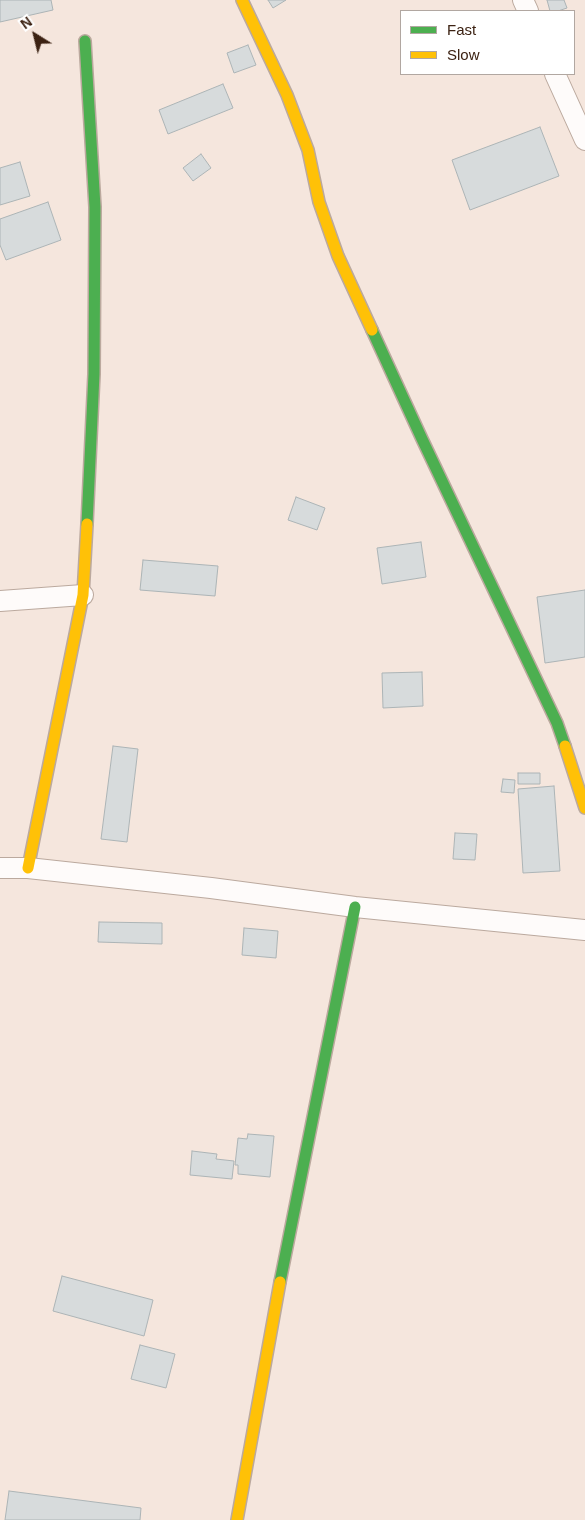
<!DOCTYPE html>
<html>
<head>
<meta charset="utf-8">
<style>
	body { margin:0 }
	#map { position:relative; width:585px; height:1520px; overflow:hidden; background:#f5e6dd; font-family:Helvetica,sans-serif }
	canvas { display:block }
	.legend { position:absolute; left:400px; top:10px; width:175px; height:65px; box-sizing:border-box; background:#fff; border:1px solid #b1a7a1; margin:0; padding:6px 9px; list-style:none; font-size:15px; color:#3c2213 }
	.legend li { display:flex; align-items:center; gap:10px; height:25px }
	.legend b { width:25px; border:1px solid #b1a7a1 }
	.north { position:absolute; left:10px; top:10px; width:50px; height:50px; -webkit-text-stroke:4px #fff; paint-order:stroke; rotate:324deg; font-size:14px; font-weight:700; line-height:20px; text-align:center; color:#3c2213 }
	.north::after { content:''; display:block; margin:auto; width:18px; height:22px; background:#3c2213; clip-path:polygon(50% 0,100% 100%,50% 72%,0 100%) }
</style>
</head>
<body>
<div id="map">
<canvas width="585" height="1520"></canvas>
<ul class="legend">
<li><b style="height:6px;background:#4caf50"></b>Fast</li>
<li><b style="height:6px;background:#ffc107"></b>Slow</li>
</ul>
<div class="north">N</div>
</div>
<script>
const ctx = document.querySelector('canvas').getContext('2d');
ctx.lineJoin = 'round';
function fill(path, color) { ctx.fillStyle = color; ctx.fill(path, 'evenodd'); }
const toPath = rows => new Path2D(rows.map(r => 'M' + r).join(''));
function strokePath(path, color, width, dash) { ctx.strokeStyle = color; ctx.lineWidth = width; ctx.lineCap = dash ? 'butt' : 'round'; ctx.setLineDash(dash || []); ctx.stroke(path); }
const building = toPath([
	[0,0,51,0,53,10,0,22,0,0],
	[268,0,286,0,273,8,268,0],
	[547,0,564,0,567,8,558,11,550,11,547,0],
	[248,45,256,65,234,73,227,53,248,45],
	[223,84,233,108,168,134,159,110,223,84],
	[540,127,559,176,470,210,452,160,540,127],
	[201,154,211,168,193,181,183,168,201,154],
	[20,162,30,196,0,205,0,168,20,162],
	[48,202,61,240,6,260,0,245,0,219,48,202],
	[296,497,325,508,317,530,288,520,296,497],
	[421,542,426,577,382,584,377,548,421,542],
	[143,560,218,566,215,596,140,590,143,560],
	[585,590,585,657,545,663,537,597,585,590],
	[422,672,423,706,383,708,382,673,422,672],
	[113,746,138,749,127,842,101,839,113,746],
	[518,773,540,773,540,784,518,784,518,773],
	[503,779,515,780,514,793,501,792,503,779],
	[554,786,560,871,523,873,518,789,554,786],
	[455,833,477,834,475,860,453,859,455,833],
	[99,922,162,923,162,944,98,942,99,922],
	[244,928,278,931,276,958,242,955,244,928],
	[248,1134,274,1136,270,1177,238,1174,238,1165,235,1165,238,1138,247,1139,248,1134],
	[192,1151,217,1154,216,1159,234,1161,232,1179,190,1175,192,1151],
	[62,1276,153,1300,144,1336,53,1311,62,1276],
	[140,1345,175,1354,166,1388,131,1379,140,1345],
	[9,1491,141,1508,140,1520,5,1520,9,1491]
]);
const street = toPath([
	[523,0,528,11],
	[555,74,585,140],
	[0,601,83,595],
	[0,868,28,868,211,888,355,907,585,930]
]);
const fast = toPath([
	[85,41,95,207,94,374,87,524],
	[372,330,422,439,557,723,565,746],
	[280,1282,355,907]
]);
const slow = toPath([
	[242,0,287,95,308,150,319,202,338,256,372,330],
	[565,746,585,808],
	[28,868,83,595,87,524],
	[237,1520,280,1282]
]);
fill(building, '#d7dbdc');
strokePath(building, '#acb4b6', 1);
strokePath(street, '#bba99e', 22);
strokePath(fast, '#bba99e', 14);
strokePath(slow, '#bba99e', 14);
strokePath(street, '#fefbfa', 20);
strokePath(fast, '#4caf50', 11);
strokePath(slow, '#ffc107', 11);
</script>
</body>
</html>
